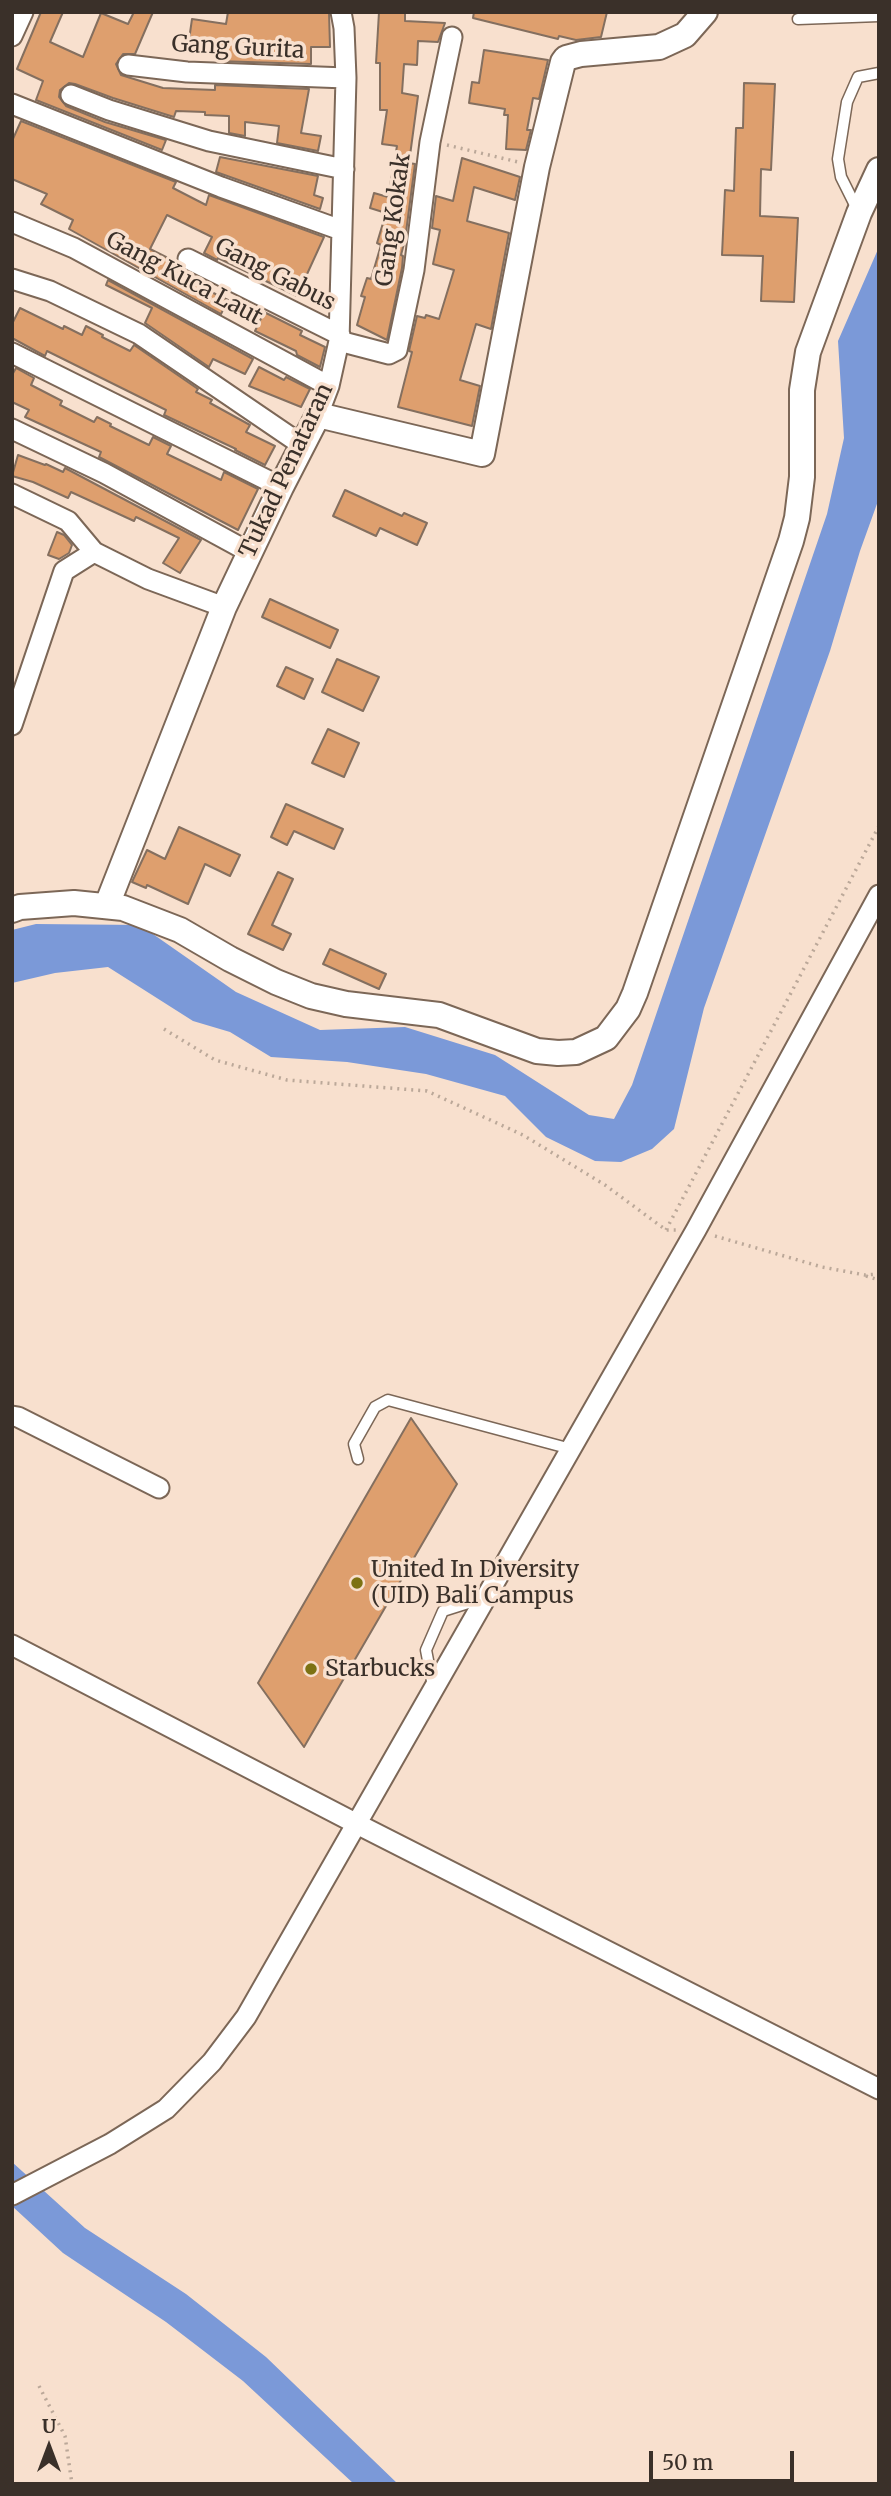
<!DOCTYPE html>
<html>
<head>
<meta charset="utf-8">
<style>
	body { margin:0 }
	#map { position:relative; width:891px; height:2496px; overflow:hidden; background:#f8e0ce; font-family:Merriweather,serif }
	canvas { display:block }
	.frame { position:absolute; inset:0; border:14px solid #3a3029; pointer-events:none }
	.north { position:absolute; left:14px; top:2412px; width:70px; height:70px; -webkit-text-stroke:5px #f8e0ce; paint-order:stroke; rotate:0deg; font-size:19px; font-weight:700; line-height:28px; text-align:center; color:#3a3029 }
	.north::after { content:''; display:block; margin:auto; width:24px; height:32px; background:#3a3029; clip-path:polygon(50% 0,100% 100%,50% 72%,0 100%) }
	.scale { position:absolute; left:649px; top:2451px; width:145px; height:32px; box-sizing:border-box; border:4px solid #3a3029; border-top:0; padding-left:9px; font-size:21px; line-height:24px; white-space:nowrap; color:#3a3029; -webkit-text-stroke:5px #f8e0ce; paint-order:stroke }
</style>
</head>
<body>
<div id="map">
<canvas width="891" height="2496"></canvas>
<div class="frame"></div>
<div class="north">U</div>
<div class="scale">50 m</div>
</div>
<script>
const ctx = document.querySelector('canvas').getContext('2d');
ctx.lineJoin = 'round';
function fill(path, color) { ctx.fillStyle = color; ctx.fill(path, 'evenodd'); }
const toPath = rows => new Path2D(rows.map(r => 'M' + r).join(''));
function strokePath(path, color, width, dash) { ctx.strokeStyle = color; ctx.lineWidth = width; ctx.lineCap = dash ? 'butt' : 'round'; ctx.setLineDash(dash || []); ctx.stroke(path); }
function write(font, color, halo, rows, align = 'center') {
  ctx.font = font + ' Merriweather,serif'; ctx.lineWidth = 7; ctx.setLineDash([]); ctx.textBaseline = 'middle'; ctx.strokeStyle = halo; ctx.fillStyle = color; for (const [text, x, y, turn = 0] of rows) {
    ctx.save(); ctx.translate(x, y); ctx.rotate((+turn || 0) * Math.PI / 180); ctx.textAlign = isNaN(turn) ? turn : align; if (halo) ctx.strokeText(text, 0, 0); ctx.fillText(text, 0, 0); ctx.restore();
  }
}
const water = toPath([
	[879,247,878,501,860,551,830,651,704,1008,674,1129,652,1149,621,1162,595,1161,546,1137,505,1096,426,1074,347,1062,271,1057,230,1032,193,1021,108,967,55,973,12,983,12,930,36,924,140,925,236,992,320,1030,405,1027,495,1055,589,1115,614,1119,632,1085,827,514,844,438,838,341],
	[12,2162,85,2228,186,2294,266,2357,398,2484,354,2484,243,2381,166,2322,63,2253,12,2206]
]);
const building = toPath([
	[41,12,63,12,50,42,83,57,101,13,128,24,134,12,153,12,135,54,123,54,116,64,121,75,163,88,215,90,215,85,309,89,301,133,321,136,318,151,277,143,279,126,245,122,245,136,229,133,229,116,205,115,205,112,176,111,174,117,113,98,75,84,69,83,60,90,59,97,66,106,105,122,166,140,162,150,36,100,43,81,17,69,41,12],
	[228,12,329,12,330,47,311,47,311,64,216,61,217,52,188,47,192,19,226,24,228,12],
	[379,12,405,12,405,21,445,23,438,42,418,41,417,65,404,64,402,93,418,96,409,163,415,164,405,240,401,255,403,256,402,268,387,340,357,325,365,297,361,296,367,278,371,279,381,245,377,243,386,213,370,208,374,193,388,197,397,146,382,144,387,110,380,110,380,63,376,63,379,12],
	[474,12,607,12,601,37,576,40,559,36,558,39,473,18,474,12],
	[484,50,548,60,539,99,533,98,527,130,531,130,526,150,506,149,508,115,504,115,505,109,469,103,472,82,479,83,484,50],
	[744,83,775,84,771,170,761,169,760,216,798,218,794,302,761,301,763,256,722,255,725,190,734,191,736,128,743,128,744,83],
	[21,121,176,182,173,188,206,205,209,195,324,237,297,296,218,258,217,260,204,253,212,237,167,215,150,249,176,262,182,270,206,282,203,288,228,300,221,314,69,229,73,220,41,204,47,194,12,179,12,141,21,121],
	[220,157,318,176,314,195,323,198,320,209,216,172,220,157],
	[462,158,520,177,515,200,474,187,467,221,509,233,491,329,476,324,460,380,480,386,472,426,398,407,412,352,409,351,417,316,425,318,426,315,439,319,454,270,433,264,440,230,432,228,436,196,453,201,462,158],
	[108,280,253,359,245,374,213,359,209,367,145,323,152,308,106,285,108,280],
	[20,308,63,329,64,326,82,335,86,326,103,335,102,337,130,351,134,345,198,389,196,392,212,400,210,403,250,425,246,432,275,446,265,465,235,450,236,449,164,415,166,410,47,351,45,356,12,338,12,324,20,308],
	[264,312,302,331,300,335,325,347,320,367,297,355,296,351,255,331,264,312],
	[259,367,284,380,286,377,310,389,301,407,249,386,259,367],
	[16,368,34,378,31,385,62,401,60,405,94,422,97,417,111,424,110,426,149,445,153,437,171,446,167,454,221,480,224,472,258,489,238,530,99,457,101,452,25,417,29,410,12,402,12,375,16,368],
	[18,455,45,465,46,464,63,472,65,468,201,540,180,573,163,563,179,538,136,517,134,521,71,492,68,498,33,482,12,476,18,455],
	[345,490,402,516,404,513,427,523,417,545,380,528,376,536,333,516,345,490],
	[57,532,64,535,72,545,69,553,59,559,48,555,57,532],
	[270,599,338,630,330,648,262,617,270,599],
	[337,659,379,677,363,711,322,692,337,659],
	[286,667,313,679,304,699,277,686,286,667],
	[328,729,359,743,344,777,312,763,328,729],
	[286,804,343,829,334,849,294,831,287,845,271,837,286,804],
	[179,827,240,855,230,876,205,864,188,904,147,885,146,888,132,882,147,850,165,859,179,827],
	[278,872,293,879,272,925,291,934,283,950,248,934,278,872],
	[330,949,386,974,379,989,323,964,330,949],
	[411,1418,457,1484,304,1747,258,1683,411,1418]
]);
const path = toPath([
	[447,145,518,162],
	[164,1029,215,1060,287,1080,427,1091,523,1135,605,1185,666,1230,676,1230],
	[666,1230,879,826],
	[715,1236,822,1267,865,1275,879,1274],
	[866,1276,879,1280],
	[39,2386,65,2436,72,2484]
]);
const service = toPath([
	[798,19,879,16],
	[857,209,841,177,838,159,847,102,858,77,879,73],
	[358,1459,354,1444,375,1407,388,1400,571,1449],
	[433,1686,426,1650,443,1611,484,1598]
]);
const minor = toPath([
	[12,36,23,12],
	[128,65,187,72,346,78],
	[71,95,109,110,209,141,344,169],
	[12,104,221,187,341,230],
	[12,222,74,248,329,386],
	[188,259,340,335],
	[12,279,50,291,139,334,302,445],
	[339,341,389,354,397,350,414,270,430,142,452,37],
	[12,353,281,487],
	[318,415,329,386,339,341,346,78,344,28,341,12],
	[12,429,104,473,249,552],
	[12,494,68,521,94,552,148,579,224,607],
	[12,725,64,571,94,552],
	[12,1416,18,1417,159,1488],
	[12,1645,357,1824,879,2089],
	[12,2195,110,2144,166,2109,212,2062,246,2017,696,1230,879,895]
]);
const tertiary = toPath([
	[107,905,224,607,281,487,318,415,482,454,537,167,563,62,566,58,581,54,659,47,685,35,705,12],
	[12,910,20,907,74,903,123,908,180,930,230,959,276,982,311,996,346,1004,439,1015,537,1051,558,1053,576,1052,606,1038,628,1009,635,993,791,541,797,518,802,477,802,390,808,352,859,213,879,170]
]);
const markers = [
	[357,1583,7,"#7d7213"],
	[311,1669,7,"#7d7213"]
];
const streetNames = [
	["Gang Gurita",238,48,3],
	["Gang Kokak",394,220,-82],
	["Gang Gabus",275,275,27],
	["Gang Kuca Laut",184,279,28],
	["Tukad Penataran",287,471,-65]
];
const poiNames = [
	["United In Diversity",371,1570],
	["(UID) Bali Campus",371,1596],
	["Starbucks",325,1669]
];
fill(water, '#7b99d8');
fill(building, '#de9f6e');
strokePath(building, '#846f5f', 2);
strokePath(service, '#7c6757', 13);
strokePath(minor, '#7c6757', 23);
strokePath(tertiary, '#7c6757', 28);
strokePath(path, '#bba899', 3.5, [2, 5]);
strokePath(service, '#fff', 10);
strokePath(minor, '#fff', 19);
strokePath(tertiary, '#fff', 24);
for (const [x, y, r, color] of markers) { const dot = new Path2D(); dot.arc(x, y, r, 0, 2 * Math.PI); ctx.fillStyle = color; ctx.fill(dot); strokePath(dot, '#f8e0ce', 2.5); }
write('23px', '#3a3029', '#f8e0ce', streetNames);
write('23px', '#3a3029', '#f8e0ce', poiNames, 'left');
</script>
</body>
</html>
